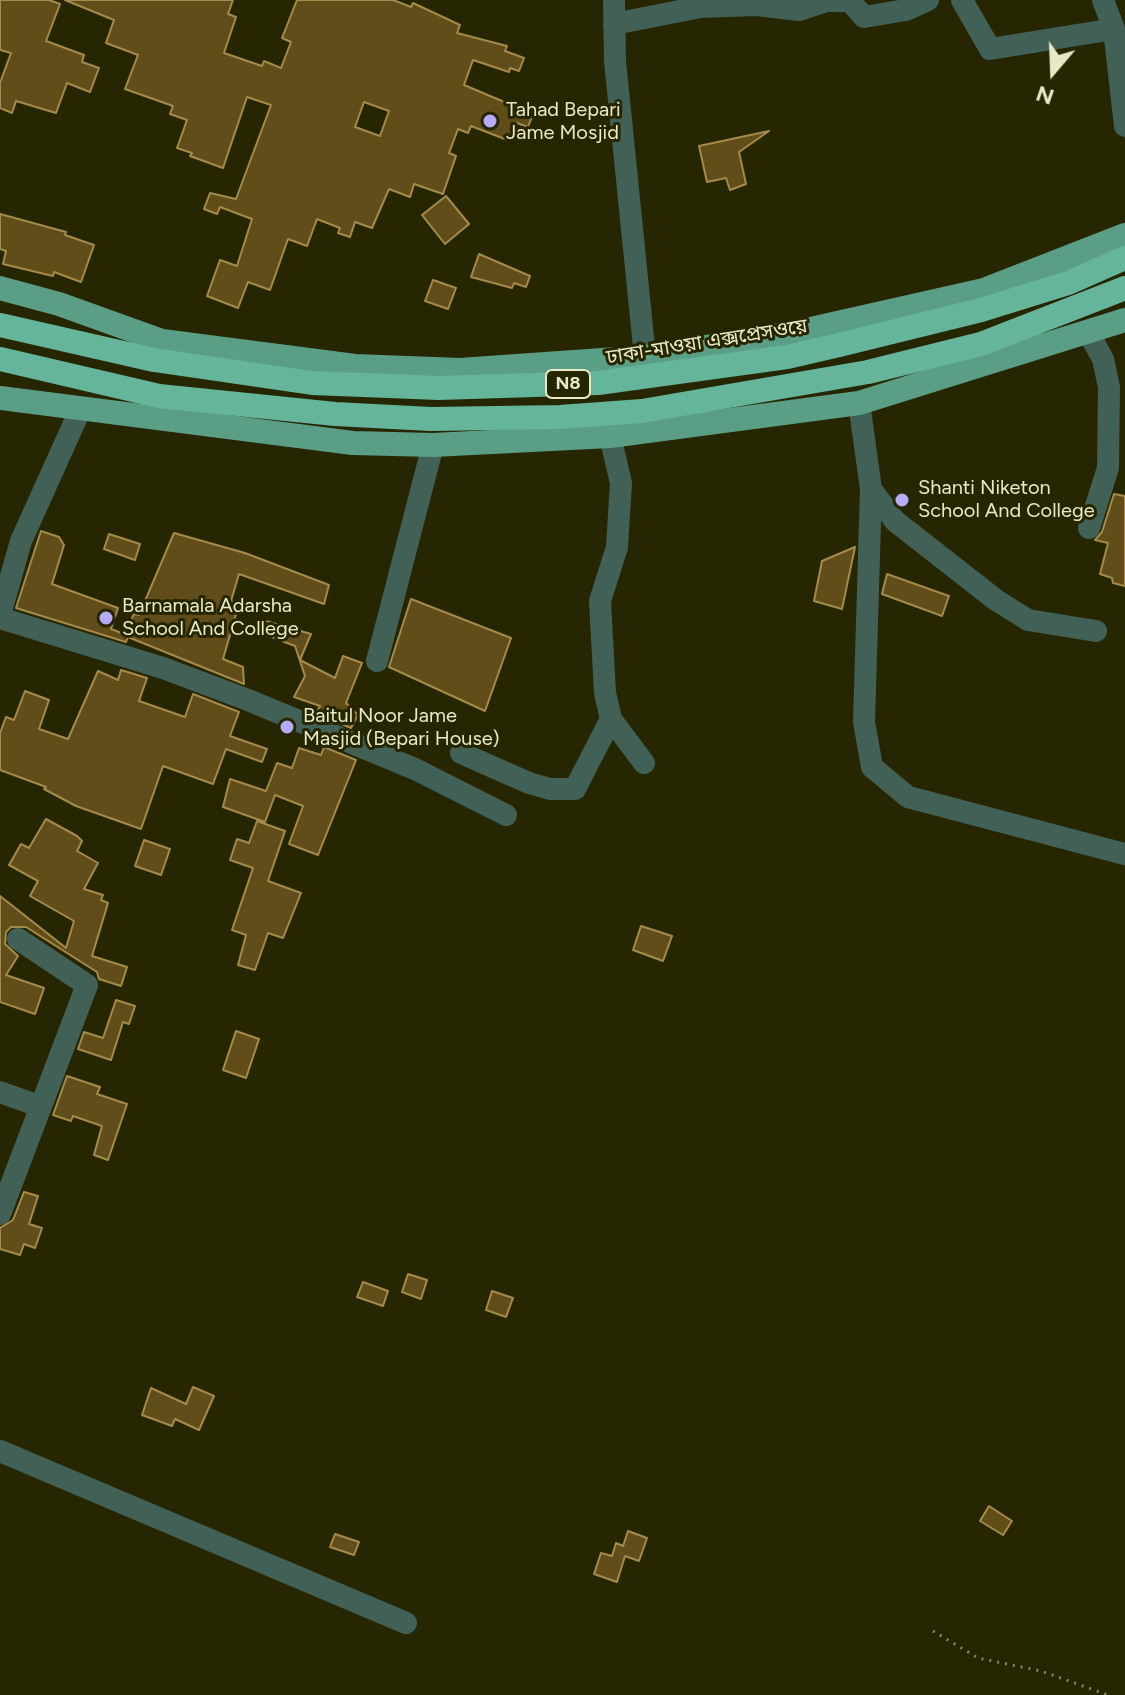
<!DOCTYPE html>
<html>
<head>
<meta charset="utf-8">
<style>
	body { margin:0 }
	#map { position:relative; width:1125px; height:1695px; overflow:hidden; background:#272602; font-family:Figtree,sans-serif }
	canvas { display:block }
	.north { position:absolute; left:1013px; top:32px; width:80px; height:80px; -webkit-text-stroke:6px #272602; paint-order:stroke; rotate:199deg; font-size:22px; font-weight:700; line-height:32px; text-align:center; color:#e8e9c6 }
	.north::after { content:''; display:block; margin:auto; width:28px; height:36px; background:#e8e9c6; clip-path:polygon(50% 0,100% 100%,50% 72%,0 100%) }
</style>
</head>
<body>
<div id="map">
<canvas width="1125" height="1695"></canvas>
<div class="north">N</div>
</div>
<script>
const ctx = document.querySelector('canvas').getContext('2d');
ctx.lineJoin = 'round';
function fill(path, color) { ctx.fillStyle = color; ctx.fill(path, 'evenodd'); }
const toPath = rows => new Path2D(rows.map(r => 'M' + r).join(''));
function strokePath(path, color, width, dash) { ctx.strokeStyle = color; ctx.lineWidth = width; ctx.lineCap = dash ? 'butt' : 'round'; ctx.setLineDash(dash || []); ctx.stroke(path); }
function write(font, color, halo, rows, align = 'center') {
  ctx.font = font + ' Figtree,"Noto Sans Bengali",sans-serif'; ctx.lineWidth = 6; ctx.setLineDash([]); ctx.textBaseline = 'middle'; ctx.strokeStyle = halo; ctx.fillStyle = color; for (const [text, x, y, turn = 0] of rows) {
    ctx.save(); ctx.translate(x, y); ctx.rotate((+turn || 0) * Math.PI / 180); ctx.textAlign = isNaN(turn) ? turn : align; if (halo) ctx.strokeText(text, 0, 0); ctx.fillText(text, 0, 0); ctx.restore();
  }
}
const building = toPath([
	[0,0,49,0,60,4,46,41,84,55,82,62,99,68,90,92,67,83,56,113,16,101,12,113,0,108,0,83,11,53,0,50,0,0],
	[65,0,233,0,228,14,236,17,224,53,262,66,264,61,281,68,291,42,282,38,297,0,393,0,411,7,413,3,460,25,457,33,507,46,505,51,524,58,519,71,510,68,509,72,473,60,464,85,533,114,528,127,517,123,510,141,471,126,468,133,458,129,449,153,456,156,443,194,414,184,410,197,389,189,372,228,355,222,350,237,338,233,340,228,317,219,307,246,288,239,270,290,248,282,238,308,207,296,220,260,237,266,252,219,220,207,217,214,204,209,210,193,236,199,271,105,247,97,223,168,190,156,192,153,177,148,187,120,170,114,173,106,125,89,138,55,106,43,114,20,65,0],
	[364,102,389,111,380,136,355,127,364,102],
	[769,131,739,152,746,184,730,190,726,178,707,182,699,146,769,131],
	[446,196,469,224,445,244,422,215,446,196],
	[0,214,66,232,65,235,94,245,81,282,54,272,53,276,3,264,6,251,0,249,0,214],
	[479,254,530,276,526,287,514,283,512,288,471,277,479,254],
	[433,280,456,288,448,309,425,301,433,280],
	[1114,494,1125,496,1125,586,1113,583,1112,578,1100,574,1108,543,1095,540,1102,532,1114,494],
	[41,531,59,537,64,545,52,584,118,608,111,629,124,634,134,614,139,615,174,533,245,553,329,585,324,604,239,574,231,601,239,604,223,659,243,667,244,684,128,637,126,642,16,608,41,531],
	[109,534,140,544,135,560,104,549,109,534],
	[855,547,842,609,814,601,822,561,855,547],
	[887,574,949,596,942,616,882,594,887,574],
	[411,599,511,638,485,711,389,667,411,599],
	[266,621,311,634,300,660,335,678,343,656,362,663,346,703,358,715,351,728,316,713,320,706,294,697,305,676,295,646,261,633,266,621],
	[121,670,147,678,139,701,185,717,193,694,239,712,230,736,267,749,262,762,226,749,213,784,163,766,141,829,76,806,44,789,46,787,0,770,0,733,6,717,14,720,25,691,49,700,39,729,68,739,98,671,118,680,121,670],
	[324,747,356,760,318,855,289,844,303,806,275,795,265,822,223,807,230,779,266,791,277,763,292,768,299,748,321,755,324,747],
	[46,819,77,836,82,841,77,851,98,863,84,889,103,895,101,900,108,903,92,956,127,967,121,986,99,979,97,972,26,927,11,927,6,932,5,944,18,956,6,975,44,988,35,1014,0,1002,0,896,66,948,74,921,30,896,38,881,9,865,21,844,29,848,46,819],
	[257,821,285,831,268,881,301,893,283,938,268,933,255,970,238,965,246,935,232,930,253,868,230,860,237,839,249,843,257,821],
	[144,840,170,849,161,875,135,866,144,840],
	[641,926,672,936,663,961,633,950,641,926],
	[116,1000,135,1006,129,1024,123,1022,111,1060,78,1049,84,1032,103,1038,116,1000],
	[236,1031,259,1039,246,1078,223,1070,236,1031],
	[67,1076,100,1087,97,1094,127,1104,108,1160,94,1155,102,1126,73,1116,71,1121,53,1115,67,1076],
	[24,1192,38,1196,29,1224,42,1228,35,1248,24,1244,20,1255,0,1249,0,1228,13,1220,24,1192],
	[408,1274,427,1280,421,1299,402,1292,408,1274],
	[363,1282,388,1291,383,1306,357,1297,363,1282],
	[492,1291,513,1298,506,1317,486,1310,492,1291],
	[193,1387,214,1396,199,1430,175,1419,172,1426,142,1415,151,1388,186,1404,193,1387],
	[989,1506,1012,1521,1003,1535,980,1521,989,1506],
	[628,1531,647,1538,639,1561,625,1556,617,1582,594,1574,601,1553,612,1556,616,1543,623,1546,628,1531],
	[335,1534,359,1542,354,1555,330,1547,335,1534]
]);
const path = toPath([
	[933,1631,978,1658,1041,1671,1108,1695]
]);
const minor = toPath([
	[614,0,615,61,645,357],
	[962,0,990,49,1114,29],
	[1103,0,1114,29,1125,126],
	[614,24,700,7,756,5,799,10,826,1,850,1,864,17,906,10,928,0],
	[859,403,871,489,895,521,996,600,1028,620,1096,631],
	[610,436,621,483,617,547,600,601,605,693,611,719,644,763],
	[871,489,864,722,872,767,908,797,1125,854],
	[1089,528,1108,468,1109,387,1103,359,1089,334],
	[0,615,21,541,81,408],
	[0,618,163,668,248,700,415,769,506,815],
	[377,661,433,445],
	[461,753,529,783,550,789,575,789,611,719],
	[0,1092,39,1106],
	[0,1214,87,985,18,939],
	[0,1451,406,1623]
]);
const major = toPath([
	[0,288,59,304,162,341,355,366,460,370,645,357,802,331,984,290,1125,235],
	[0,398,353,443,433,445,610,436,859,403,1125,320]
]);
const highway = toPath([
	[0,325,154,360,312,383,439,388,598,383,787,357,839,345,981,310,1068,283,1125,258],
	[0,359,159,396,335,414,431,419,560,417,642,411,868,372,981,344,1125,288]
]);
const markers = [
	[490,121,8,"#b5acf8"],
	[902,500,8,"#b5acf8"],
	[106,618,8,"#b5acf8"],
	[287,727,8,"#b5acf8"]
];
const shields = [
	[568,384,44]
];
const shieldNames = [
	["N8",568,384]
];
const poiNames = [
	["Tahad Bepari",506,110],
	["Jame Mosjid",506,133],
	["Shanti Niketon",918,488],
	["School And College",918,511],
	["Barnamala Adarsha",122,606],
	["School And College",122,629],
	["Baitul Noor Jame",303,716],
	["Masjid (Bepari House)",303,739]
];
const streetNames = [
	["ঢাকা-মাওয়া এক্সপ্রেসওয়ে",707,342,-9]
];
fill(building, '#604d19');
strokePath(building, '#a48b49', 2);
strokePath(path, '#848461', 3, [2, 6]);
strokePath(minor, '#426156', 22);
strokePath(major, '#5b9e86', 24);
strokePath(highway, '#64b599', 24);
for (const [x, y, r, color] of markers) { const dot = new Path2D(); dot.arc(x, y, r, 0, 2 * Math.PI); ctx.fillStyle = color; ctx.fill(dot); strokePath(dot, '#272602', 3); }
for (const [x, y, w] of shields) { const box = new Path2D(); box.roundRect(x - w / 2, y - 14, w, 28, 6); ctx.fillStyle = '#272602'; ctx.fill(box); strokePath(box, '#e8e9c6', 2); }
write('bold 18px', '#e8e9c6', null, shieldNames);
write('20px', '#e8e9c6', '#272602', poiNames, 'left');
write('20px', '#e8e9c6', '#272602', streetNames);
</script>
</body>
</html>
